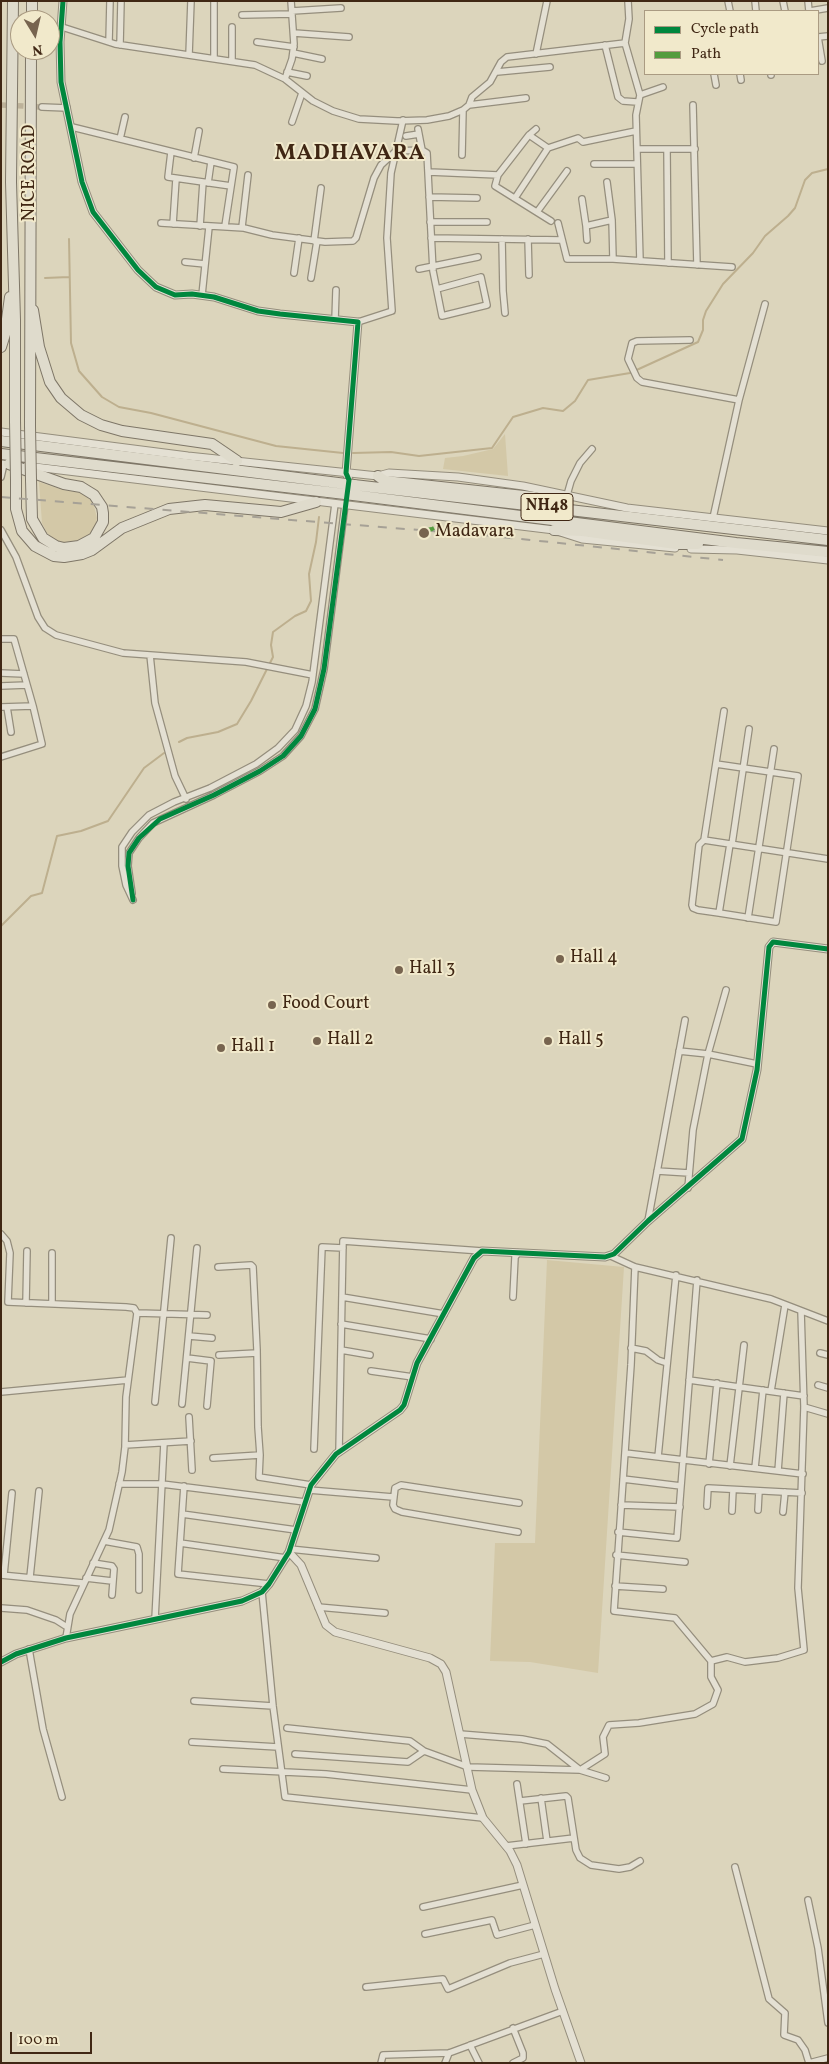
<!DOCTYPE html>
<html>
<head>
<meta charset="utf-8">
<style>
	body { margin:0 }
	#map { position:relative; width:829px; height:2064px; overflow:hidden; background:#dcd5bc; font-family:Vollkorn,serif }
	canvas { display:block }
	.frame { position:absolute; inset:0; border:2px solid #402714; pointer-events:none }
	.legend { position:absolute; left:644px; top:10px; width:175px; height:65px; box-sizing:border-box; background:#f1e9cb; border:1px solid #aa9b82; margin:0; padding:6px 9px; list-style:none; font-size:15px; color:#402714 }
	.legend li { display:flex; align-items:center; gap:10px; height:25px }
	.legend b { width:25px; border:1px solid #aa9b82 }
	.north { position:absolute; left:10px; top:10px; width:50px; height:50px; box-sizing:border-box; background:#f1e9cb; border:1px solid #aa9b82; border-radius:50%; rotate:171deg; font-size:14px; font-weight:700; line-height:20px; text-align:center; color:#402714 }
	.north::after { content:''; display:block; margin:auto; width:18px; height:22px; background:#77644f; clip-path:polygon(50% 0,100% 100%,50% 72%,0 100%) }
	.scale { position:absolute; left:10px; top:2032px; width:82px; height:22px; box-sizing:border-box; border:2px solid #402714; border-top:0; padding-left:6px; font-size:15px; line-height:18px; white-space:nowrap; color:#402714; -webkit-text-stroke:4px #f1e9cb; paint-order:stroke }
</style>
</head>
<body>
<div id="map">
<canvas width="829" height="2064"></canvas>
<div class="frame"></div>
<ul class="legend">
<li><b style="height:6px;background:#00873e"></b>Cycle path</li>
<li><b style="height:6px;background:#539c3d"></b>Path</li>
</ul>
<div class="north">N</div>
<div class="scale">100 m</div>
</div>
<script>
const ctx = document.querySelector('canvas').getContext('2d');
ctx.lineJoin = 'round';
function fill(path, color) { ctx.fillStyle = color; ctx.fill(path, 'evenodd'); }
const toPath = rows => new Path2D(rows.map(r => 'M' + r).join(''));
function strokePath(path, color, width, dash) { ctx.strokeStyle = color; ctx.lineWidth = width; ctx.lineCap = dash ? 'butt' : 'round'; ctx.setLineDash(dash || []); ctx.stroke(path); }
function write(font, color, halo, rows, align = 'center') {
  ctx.font = font + ' Vollkorn,serif'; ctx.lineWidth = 4; ctx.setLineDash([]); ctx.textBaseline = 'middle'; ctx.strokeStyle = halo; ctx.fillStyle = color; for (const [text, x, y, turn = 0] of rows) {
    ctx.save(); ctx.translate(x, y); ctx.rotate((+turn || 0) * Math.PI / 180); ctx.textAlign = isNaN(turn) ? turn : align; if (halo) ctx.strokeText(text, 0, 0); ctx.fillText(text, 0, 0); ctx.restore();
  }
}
const green = toPath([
	[505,434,508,476,443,469,445,458,463,456,493,449],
	[39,482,63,490,82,493,93,502,97,518,95,528,89,536,77,542,65,543,57,542,47,533,42,523],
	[547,1260,624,1267,598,1673,530,1662,490,1661,495,1543,535,1543]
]);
const stream = toPath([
	[69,239,71,343,79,371,102,397,119,407,151,413,276,446,343,453],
	[45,278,69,277],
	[353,453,391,452,419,456,492,448,513,417,543,408,563,411,575,401,588,380,630,373,698,342,703,330,703,320,706,311,723,284,753,253,765,236,788,216,795,208,805,180,812,173,828,169],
	[179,742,187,738,218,732,237,724,251,701,273,657,271,645,273,632,295,616,306,611,311,601,309,574,316,542,319,517],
	[1,926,31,896,42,893,57,836,81,831,108,821,144,768,164,753]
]);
const minorTunnel = toPath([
	[1,105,42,107]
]);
const minor = toPath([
	[728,1,730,11],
	[755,1,756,11],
	[783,1,785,11],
	[808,1,809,11],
	[292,11,341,8],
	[810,11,828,8],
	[242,15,292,14],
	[62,27,115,44,255,65,285,79,313,101,333,111,359,119,397,121,427,120,449,116,463,110,469,105,472,97,490,82,501,62,507,57,625,43,640,95,636,115,640,261],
	[232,27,232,61],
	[294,33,349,37],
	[818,37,822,61],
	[818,37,828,36],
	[109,42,110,1],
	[257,42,294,47],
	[625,43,629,19,628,1],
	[120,45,121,1],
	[605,45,618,97,623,101,637,102],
	[293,53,322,59],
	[536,54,547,1],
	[189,55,191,1],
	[214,58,214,1],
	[287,72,307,76],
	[497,72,550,67],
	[714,74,716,85],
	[740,74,741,80],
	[771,74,771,75],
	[285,79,292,59,294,44,291,1],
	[640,95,663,87],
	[469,105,526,98],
	[693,105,697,265],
	[42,107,67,108],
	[292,122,302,93],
	[72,127,234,167,225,226],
	[418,129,422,150],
	[529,135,536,129],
	[406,136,419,134],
	[120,139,125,117],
	[637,149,695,149],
	[667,149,668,263],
	[171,152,168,177,231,186],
	[462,155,463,110],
	[194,158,199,131],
	[594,164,637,164],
	[429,172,498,175],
	[607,182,612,220,613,259],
	[208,183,211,162],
	[429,197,477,198],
	[515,198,548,148],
	[582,199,586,226],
	[537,212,567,171],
	[551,221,495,186,498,175,529,135,548,148,578,138,583,142,636,131],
	[430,222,487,222],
	[161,223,244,228,272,235,325,242,353,241,356,238,374,178,381,165,396,151,422,150,427,153,433,271,442,316,487,305,481,277,437,289],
	[558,223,567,259,613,259,732,267],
	[173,224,176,179],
	[200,226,203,182],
	[242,227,248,175],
	[431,238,562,240],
	[502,239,503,291,505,313],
	[528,239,529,275],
	[587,240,586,226,612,220],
	[314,241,321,188],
	[185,262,205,264],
	[419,269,478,257],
	[294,273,299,238],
	[311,278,317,241],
	[202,295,209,227],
	[335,320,336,290],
	[358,322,392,311,387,238,391,173,403,120],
	[690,340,637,341,632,343,628,359,637,378,642,382,739,400],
	[1,477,4,464],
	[567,495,571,481,580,463,592,449],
	[713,518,739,400,765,304],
	[1,530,16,557,38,617,45,628,56,635,123,653,246,662,313,675],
	[1,639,14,639,33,706,1,707],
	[150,655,155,703,175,776,186,799],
	[1,673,24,674],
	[1,686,27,685],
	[7,707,11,732],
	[724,711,704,840,828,859],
	[1,757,42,744,33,706],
	[716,764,798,776,776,922,719,913,730,844],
	[704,840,699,845,692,905,693,908,698,910,719,913],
	[732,844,749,729],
	[132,893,128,866,129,853,139,838,153,823,214,795,260,771,283,756,301,736,315,709,324,669,345,505],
	[133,900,126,885,122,866,122,847,132,832,149,815,174,802,210,788,256,764,278,748,295,730,306,706,312,682,335,504],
	[748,918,774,749],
	[679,1051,708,1054,757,1064],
	[657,1171,689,1173],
	[688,1188,693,1130,708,1054,726,990],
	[648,1221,685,1020],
	[1,1234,7,1241,10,1253,8,1302,126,1307,134,1308,137,1313,126,1397,125,1447,122,1472,109,1530,70,1614,66,1638],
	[611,1256,635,1267,771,1299,828,1321],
	[218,1267,251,1265,253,1267,257,1350,258,1427,260,1455,259,1477,311,1485],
	[635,1267,631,1365,614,1611,675,1618,711,1661],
	[342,1297,444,1314],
	[513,1297,515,1257,518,1253],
	[26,1303,27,1251],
	[52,1304,52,1253],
	[137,1313,207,1315],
	[341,1324,431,1339],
	[189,1336,212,1338],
	[631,1348,646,1351,658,1360,667,1363],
	[341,1350,370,1355],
	[820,1353,828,1355],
	[219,1355,257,1353],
	[187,1358,211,1361,207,1406],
	[371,1371,413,1377],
	[689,1380,804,1396],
	[818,1385,828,1388],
	[771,1391,785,1305],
	[1,1392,128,1380],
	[155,1402,171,1238],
	[182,1404,197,1248],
	[804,1407,828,1414],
	[189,1417,192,1470],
	[125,1445,191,1441],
	[314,1449,322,1247,343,1248],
	[339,1452,343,1241,482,1251],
	[625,1453,803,1474],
	[658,1457,676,1275],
	[213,1458,260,1455],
	[709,1464,717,1383],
	[730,1466,744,1345],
	[755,1468,763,1390],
	[778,1471,784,1393],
	[623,1479,681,1486],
	[119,1484,162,1484,305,1502],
	[184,1486,178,1574,269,1584],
	[309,1490,393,1497],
	[621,1505,680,1507],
	[707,1506,708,1488,802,1493],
	[758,1510,759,1491],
	[732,1511,733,1490],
	[783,1512,785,1492],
	[182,1514,296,1530],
	[518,1532,402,1512,395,1509,393,1505,395,1488,401,1485,519,1503],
	[618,1532,677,1538,697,1280],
	[104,1541,137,1547,139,1554,139,1590],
	[180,1543,286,1558],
	[290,1549,376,1558],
	[616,1555,685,1562],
	[93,1563,112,1566,114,1569,112,1595],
	[1,1575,83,1583],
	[4,1575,12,1493],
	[30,1577,39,1491],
	[86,1578,112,1581],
	[615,1586,663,1589],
	[262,1592,273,1706,285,1797,483,1818],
	[318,1607,385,1613],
	[1,1608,27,1610,56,1620,67,1627],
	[155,1619,164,1443],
	[29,1649,43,1729,62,1797],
	[194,1701,273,1706],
	[287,1728,410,1741,424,1751],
	[460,1734,522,1739,547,1744,580,1770,606,1778],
	[192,1742,278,1747],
	[295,1754,408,1762,424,1751,468,1767,580,1770,605,1754,603,1737,609,1725,639,1723,695,1714,713,1704,718,1690,711,1677,711,1661,727,1657,745,1662,778,1658,804,1650,798,1588,804,1407,801,1311],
	[223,1769,326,1774,472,1790],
	[517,1784,526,1844],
	[541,1798,547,1841],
	[520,1801,566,1796,568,1798,576,1850,580,1858,591,1865,619,1869,630,1867,640,1861],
	[506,1846,574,1838],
	[735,1867,769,1999,785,2013,784,2035,798,2040,805,2050,809,2063],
	[808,1900,818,1948,828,2023],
	[423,1907,523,1885],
	[425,1934,492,1920,497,1935,535,1925],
	[366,1987,443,1979,448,1989,510,1963,544,1954],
	[470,2045,479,2063],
	[381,2063,383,2055,449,2053,563,2011],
	[445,2063,449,2053],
	[513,2063,523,2058,523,2053,513,2028],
	[809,2063,828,2058]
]);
const tertiary = toPath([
	[63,1,60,42,61,82,82,182,93,212,138,270,156,287,175,295,192,294,214,297,258,311,280,314,358,322,346,473,349,480,348,488],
	[1,432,188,456,378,476,389,473,458,477,523,486,627,508,828,531],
	[1,464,14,465],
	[27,466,554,530,582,539,675,548],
	[691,549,737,550,828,560],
	[289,1552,301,1565,326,1625,335,1632,430,1658,441,1664,446,1672,472,1790,483,1818,510,1851,517,1865,555,1989,581,2063],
	[1,1662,16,1654,66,1638,242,1601,262,1592,269,1584,289,1552,311,1485,336,1454,400,1410,404,1405,417,1363,474,1258,482,1251,605,1257,614,1254,648,1221,742,1139,757,1070,769,947,773,942,828,949]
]);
const motorway = toPath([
	[13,1,11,182,15,320,15,421],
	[32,20,32,1],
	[33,310,39,347,50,382,61,398,81,415,101,425,122,431,212,444,237,461],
	[1,347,5,334,10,297],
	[30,426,31,50],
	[1,441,330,482],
	[1,454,328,492],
	[9,464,64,484,81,487,94,495,102,507,103,513,103,522,94,538,79,546,64,548,56,546,43,538,32,519,31,480],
	[378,476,385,481,533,497,560,503],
	[16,480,16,509,22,531,35,546,54,556,64,557,82,554,92,550,122,528,169,509,205,505,281,512,316,502],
	[354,485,828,540],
	[353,495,736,543,828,552],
	[554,530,583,531,676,544,698,544]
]);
const rail = toPath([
	[1,497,482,535,723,560]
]);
const motorwayBridge = toPath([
	[15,421,16,480],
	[30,426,31,480],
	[330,482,354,485],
	[328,492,353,495]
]);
const quiet = toPath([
	[434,528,424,533,425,531,434,528]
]);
const cycleway = toPath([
	[63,1,60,42,61,82,82,182,93,212,138,270,156,287,175,295,192,294,214,297,258,311,280,314,358,322,346,473,349,480,324,669,315,709,301,736,283,756,260,771,214,795,160,819,139,838,129,853,128,866,133,900],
	[1,1662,16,1654,66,1638,242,1601,262,1592,269,1584,289,1552,311,1485,336,1454,400,1410,404,1405,417,1363,474,1258,482,1251,605,1257,614,1254,648,1221,742,1139,757,1070,769,947,773,942,828,949]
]);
const markers = [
	[424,533,6,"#77644f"],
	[560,959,5,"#77644f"],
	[399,970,5,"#77644f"],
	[272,1005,5,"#77644f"],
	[317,1041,5,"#77644f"],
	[548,1041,5,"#77644f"],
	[221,1048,5,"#77644f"]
];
const shields = [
	[547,507,52]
];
const shieldNames = [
	["NH48",547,507]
];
const streetNames = [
	["NICE ROAD",31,173,-90]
];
const poiNames = [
	["Madavara",435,533],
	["Hall 4",570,959],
	["Hall 3",409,970],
	["Food Court",282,1005],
	["Hall 2",327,1041],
	["Hall 5",558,1041],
	["Hall 1",231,1048]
];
const districtNames = [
	["MADHAVARA",350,155]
];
fill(green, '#d3c8a7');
strokePath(stream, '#bdaf8e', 2);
strokePath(minorTunnel, '#bdb29a', 5.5, [5.5, 3]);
strokePath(minor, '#958e7d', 8);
strokePath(tertiary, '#958e7d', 9);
strokePath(motorway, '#7e7667', 12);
strokePath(minor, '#e4e0d3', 5.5);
strokePath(tertiary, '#e4e0d3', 7);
strokePath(motorway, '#dfdbcc', 10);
strokePath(rail, '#a6a196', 2, [9, 9]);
strokePath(motorwayBridge, '#7e7667', 12, []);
strokePath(motorwayBridge, '#dfdbcc', 10);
strokePath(quiet, '#539c3d', 4, [8, 4]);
strokePath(cycleway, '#00873e', 5);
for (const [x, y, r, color] of markers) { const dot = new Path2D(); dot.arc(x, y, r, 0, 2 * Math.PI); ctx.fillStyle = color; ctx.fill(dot); strokePath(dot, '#f1e9cb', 2); }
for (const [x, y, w] of shields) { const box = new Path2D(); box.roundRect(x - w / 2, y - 13.5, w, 27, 4); ctx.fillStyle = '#f1e9cb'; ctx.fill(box); strokePath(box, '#402714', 1); }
write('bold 16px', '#402714', null, shieldNames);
write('18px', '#402714', '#f1e9cb', streetNames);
write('18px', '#402714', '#f1e9cb', poiNames, 'left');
ctx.letterSpacing = '1px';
write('bold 22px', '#402714', '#f1e9cb', districtNames);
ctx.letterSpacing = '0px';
</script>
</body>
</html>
